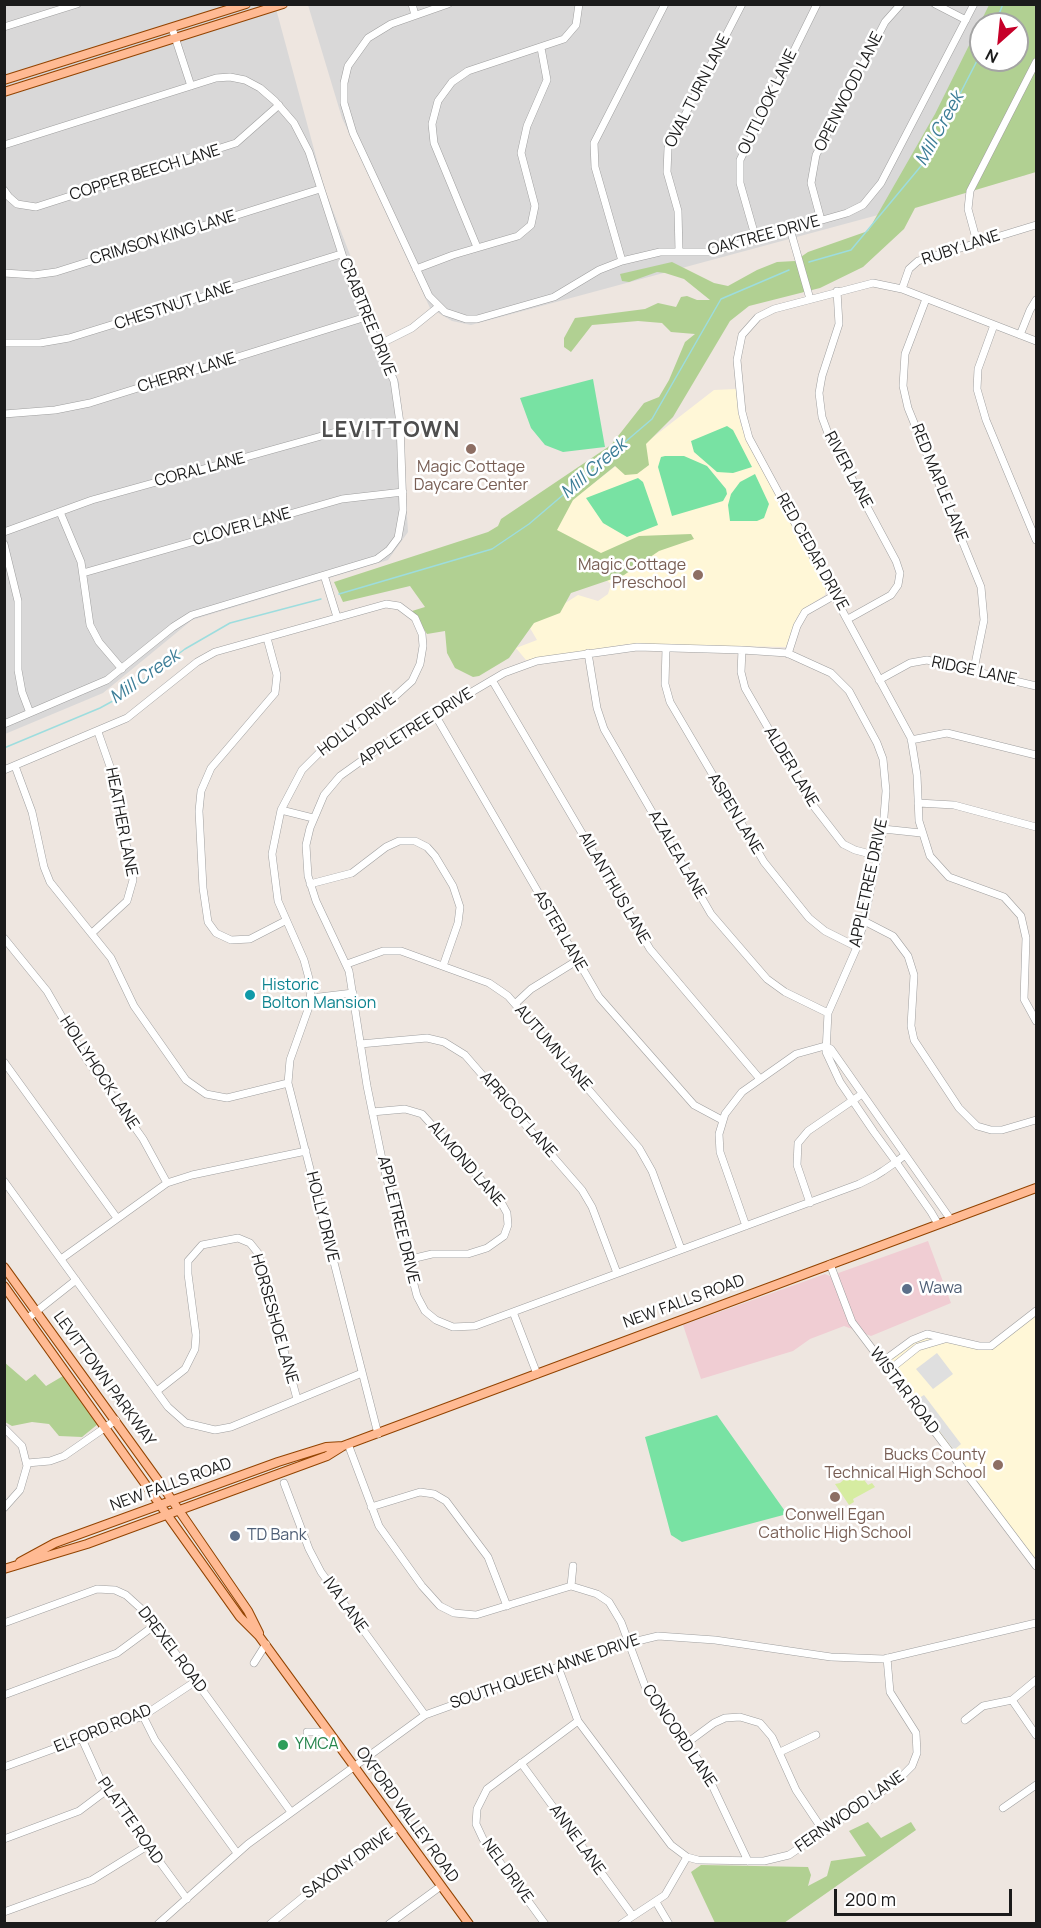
<!DOCTYPE html>
<html>
<head>
<meta charset="utf-8">
<style>
	body { margin:0 }
	#map { position:relative; width:1041px; height:1928px; overflow:hidden; background:#eee6e0; font-family:Manrope,sans-serif }
	canvas { display:block }
	.frame { position:absolute; inset:0; border:6px solid #1b1b1b; pointer-events:none }
	.north { position:absolute; left:969px; top:12px; width:60px; height:60px; box-sizing:border-box; background:#fff; border:2px solid #a4a4a4; border-radius:50%; rotate:207deg; font-size:16px; font-weight:700; line-height:24px; text-align:center; color:#1b1b1b }
	.north::after { content:''; display:block; margin:auto; width:21px; height:27px; background:#c60029; clip-path:polygon(50% 0,100% 100%,50% 72%,0 100%) }
	.scale { position:absolute; left:834px; top:1889px; width:178px; height:27px; box-sizing:border-box; border:3px solid #1b1b1b; border-top:0; padding-left:8px; font-size:18px; line-height:21px; white-space:nowrap; color:#1b1b1b; -webkit-text-stroke:4px #fff; paint-order:stroke }
</style>
</head>
<body>
<div id="map">
<canvas width="1041" height="1928"></canvas>
<div class="frame"></div>
<div class="north">N</div>
<div class="scale">200 m</div>
</div>
<script>
const ctx = document.querySelector('canvas').getContext('2d');
ctx.lineJoin = 'round';
function fill(path, color) { ctx.fillStyle = color; ctx.fill(path, 'evenodd'); }
const toPath = rows => new Path2D(rows.map(r => 'M' + r).join(''));
function strokePath(path, color, width, dash) { ctx.strokeStyle = color; ctx.lineWidth = width; ctx.lineCap = dash ? 'butt' : 'round'; ctx.setLineDash(dash || []); ctx.stroke(path); }
function write(font, color, halo, rows, align = 'center') {
  ctx.font = font + ' Manrope,sans-serif'; ctx.lineWidth = 5; ctx.setLineDash([]); ctx.textBaseline = 'middle'; ctx.strokeStyle = halo; ctx.fillStyle = color; for (const [text, x, y, turn = 0] of rows) {
    ctx.save(); ctx.translate(x, y); ctx.rotate((+turn || 0) * Math.PI / 180); ctx.textAlign = isNaN(turn) ? turn : align; if (halo) ctx.strokeText(text, 0, 0); ctx.fillText(text, 0, 0); ctx.restore();
  }
}
const residential = toPath([
	[5,5,275,5,325,190,399,382,408,532,388,560,192,620,103,693,5,734],
	[308,5,1036,5,1036,155,1026,175,471,325,452,321,430,308,342,118],
	[981,24,1017,24,1017,60,981,60]
]);
const commercial = toPath([
	[928,1241,951,1303,871,1336,844,1326,810,1339,793,1351,701,1379,683,1325,825,1274,830,1276]
]);
const education = toPath([
	[736,389,740,422,746,439,826,588,825,595,808,606,797,617,786,647,628,644,526,660,516,648,537,640,530,628,534,623,578,595,598,601,608,594,611,584,541,524,714,390],
	[1036,1311,1036,1567,882,1362,920,1336,986,1347]
]);
const grass = toPath([
	[858,1467,861,1469,858,1472,868,1485,872,1483,875,1487,853,1499,854,1502,849,1505,835,1484,840,1483]
]);
const forest = toPath([
	[989,5,1036,5,1036,172,915,208,904,229,863,267,820,288,749,306,730,321,673,417,646,444,649,465,637,474,625,475,615,466,573,500,557,530,601,553,639,536,691,534,694,539,659,551,624,575,571,593,560,613,534,623,509,658,479,676,473,677,455,668,447,653,445,631,427,634,412,611,425,607,410,586,343,602,334,582,488,532,498,526,501,519,611,445,644,403,659,397,669,380,685,342,695,334,671,332,662,323,638,321,592,325,571,352,564,347,564,338,575,318,645,309,658,303,676,307,681,297,687,296,697,300,710,300,684,279,665,273,657,272,629,282,622,281,620,274,672,262,714,283,728,286,757,270,777,262,795,261,808,252,868,231,935,114],
	[981,24,1017,24,1017,60,981,60],
	[4,1362,26,1381,35,1374,46,1386,63,1376,98,1424,82,1437,59,1436,49,1424,32,1422,12,1426,5,1422],
	[868,1822,881,1838,911,1822,916,1830,784,1923,715,1923,691,1872,701,1865,808,1867,811,1875,808,1886,827,1876,831,1861,866,1856,849,1831]
]);
const pitch = toPath([
	[593,379,605,447,563,452,545,445,531,428,520,398],
	[727,426,733,430,752,467,733,473,717,472,694,452,691,441],
	[665,456,684,456,707,466,726,489,727,494,723,501,672,516,658,467,661,457],
	[755,474,769,504,764,518,757,521,730,521,728,505,731,494,740,482],
	[638,478,643,482,658,525,627,537,603,523,586,498],
	[717,1415,787,1514,682,1542,671,1535,645,1437]
]);
const parking = toPath([
	[937,1353,953,1374,933,1389,916,1369],
	[924,1395,961,1444,954,1450,916,1400]
]);
const stream = toPath([
	[995,24,1003,4],
	[809,262,851,250,926,160,981,53],
	[339,594,492,549,529,524,652,419,721,299,789,270],
	[4,748,100,708,122,696,185,649,230,623,321,599]
]);
const minor = toPath([
	[412,4,415,15],
	[448,4,391,24,368,38,348,66,344,83,344,103,353,133,429,296,445,312,466,319,477,319,554,297,599,270,622,261,660,252,710,252,847,213,863,205,881,183,974,4],
	[935,4,966,20],
	[4,27,77,4],
	[172,28,191,86],
	[4,145,216,78,230,77,245,80,260,88,275,101,294,123,309,152,351,282,394,381,400,423,403,510,398,538,389,550,377,559,192,615,173,627,107,680,4,724],
	[4,190,9,197,17,204,36,207,236,143,279,105],
	[821,220,811,183,816,155,885,22,901,4],
	[790,229,810,299],
	[756,239,740,183,740,160,817,4],
	[977,242,968,209,970,191,1036,62],
	[477,247,434,143,432,124,438,101,452,82,468,71,564,39,576,25,579,4],
	[679,251,678,211,667,172,668,148,742,4],
	[622,261,595,167,594,143,665,4],
	[416,269,453,255,518,236,531,225,535,206,521,153,527,126,547,80,541,48],
	[4,273,34,275,56,272,320,189],
	[902,289,909,269,918,261,1036,225],
	[837,291,839,324,822,376,819,393,822,417,829,436,896,561,900,573,898,585,891,595,848,619],
	[926,299,905,354,903,386,908,408,981,587,984,620,974,669],
	[994,325,978,369,977,389,986,420,1036,540],
	[1020,335,1030,310,1036,300],
	[1036,341,902,289,873,283,774,309,758,317,742,335,737,360,742,412,749,438,911,738,917,775,919,821,930,856,949,877,1004,897,1021,916,1026,938,1024,999,1036,1021],
	[4,343,40,343,69,338,341,254],
	[378,345,412,328,438,307],
	[4,414,55,410,90,403,366,317],
	[60,512,81,562,90,625,99,642,122,669],
	[4,532,92,500,343,430,400,423],
	[4,544,18,601,18,670,22,692,30,713],
	[83,573,342,499,403,492],
	[324,575,337,617],
	[267,638,277,675,275,693,211,768,201,791,199,811,203,888,208,922,216,933,231,940,250,939,285,921],
	[666,648,665,684,670,702,764,862,809,918,825,931,857,947],
	[742,650,741,672,745,688,812,804,843,844,855,850,878,856],
	[588,653,597,708,604,729,711,914,767,979,785,992,828,1013],
	[788,654,797,626,805,612,835,595],
	[492,680,650,949,760,1079],
	[879,680,910,663,927,660,1036,686],
	[434,713,599,997,694,1105,722,1120],
	[911,740,947,733,1036,755],
	[15,766,32,812,44,867,50,882,111,958,134,1006,186,1080,206,1094,227,1098,288,1083],
	[4,770,127,718,197,662,215,652,386,604,399,606,415,618,422,634,423,646,420,664,412,681,391,700,323,749,302,770,281,810,272,854,278,901,304,960,311,986,310,1004,290,1060,288,1083,378,1434],
	[918,803,954,805,1036,827],
	[281,810,313,818],
	[883,829,921,833],
	[310,884,352,873,386,847,399,841,415,841,427,847,435,856,453,886,460,907,458,923,443,966],
	[864,921,893,936,908,956,914,975,911,1026,914,1040,959,1108,977,1126,991,1130,1002,1130,1036,1120],
	[92,933,127,901,133,880,113,775,98,732],
	[4,938,47,991,85,1057,143,1139,167,1183],
	[347,964,383,951,401,951,489,983,508,996,639,1148,652,1171,681,1249],
	[311,998,353,993],
	[515,1004,531,989,578,960],
	[360,1044,427,1038,444,1042,465,1055,582,1190,592,1207,617,1273],
	[825,1046,831,1049,951,1220],
	[4,1062,117,1218],
	[372,1112,405,1109,422,1114,501,1202,507,1213,508,1225,504,1236,487,1248,468,1254,432,1254,407,1260],
	[905,1155,896,1162,883,1171,875,1176,859,1184,475,1326,453,1327,436,1320,425,1311,417,1296,383,1164,367,1086,349,971,316,901,308,876,306,845,310,828,324,795,340,776,392,739,504,673,537,661,637,647,742,650,787,653,831,673,849,691,877,743,883,759,886,791,883,829,864,921,857,947,828,1013,826,1052,840,1082,874,1132,896,1162,931,1212,938,1224],
	[4,1181,168,1407,186,1423,215,1430,231,1427,362,1373],
	[810,1203,797,1165,798,1143,808,1131,862,1094],
	[746,1226,720,1152,719,1134,725,1114,742,1092,796,1054,825,1046],
	[61,1259,167,1183,192,1175,306,1151],
	[830,1264,852,1322,1036,1566],
	[513,1312,537,1374],
	[28,1318,76,1280],
	[882,1362,912,1340,927,1334,979,1346,991,1346,1036,1311],
	[888,1371,918,1347,945,1339],
	[157,1391,185,1369,195,1349,196,1335,188,1274,188,1261,202,1245,238,1238,250,1243,258,1253,297,1399],
	[4,1428,22,1446,27,1466,20,1490,4,1508],
	[348,1444,379,1526,422,1586,440,1606,454,1613,476,1615,571,1586,597,1594,609,1602,621,1622,645,1686,704,1768,748,1861],
	[27,1463,50,1461,64,1456,116,1420],
	[284,1483,309,1549,321,1572,425,1715],
	[371,1507,420,1492,434,1494,446,1501,488,1557,507,1606],
	[571,1586,573,1566],
	[4,1623,97,1589,115,1590,126,1595,147,1614,291,1812],
	[254,1663,266,1644],
	[558,1667,578,1721,671,1845,687,1857,698,1860,764,1861,789,1855,896,1782,912,1766,917,1753,916,1733,890,1692,887,1658],
	[4,1695,117,1653,155,1625],
	[1012,1700,1036,1735],
	[143,1716,155,1740,237,1853],
	[965,1720,983,1706,1012,1700,1036,1680],
	[307,1732,328,1732],
	[82,1739,102,1783,187,1899],
	[687,1743,714,1723,725,1718,740,1717,760,1723,772,1737,796,1790,824,1832],
	[780,1752,816,1735],
	[521,1763,633,1916],
	[4,1767,143,1716,196,1681],
	[1003,1808,1036,1785],
	[4,1839,79,1811,107,1790],
	[656,1902,669,1924],
	[4,1912,92,1880,147,1846],
	[158,1924,248,1844,425,1715,558,1667,629,1643,658,1636,715,1640,831,1657,884,1659,1036,1623],
	[270,1924,329,1876,398,1827],
	[389,1924,441,1886],
	[545,1924,483,1839,476,1824,477,1809,487,1789,578,1721],
	[621,1924,665,1895,687,1857]
]);
const major = toPath([
	[4,80,246,4],
	[4,92,283,4],
	[4,1267,165,1490,248,1611,259,1633],
	[4,1286,240,1617,259,1636,469,1924],
	[20,1562,55,1543,278,1462,326,1447,343,1446],
	[4,1569,87,1544,327,1456,343,1446,1036,1188]
]);
const markers = [
	[471,449,6,"#8d6e63"],
	[698,575,6,"#8d6e63"],
	[250,995,6,"#0f9aa8"],
	[907,1289,6,"#5c6f8a"],
	[998,1465,6,"#8d6e63"],
	[835,1497,6,"#8d6e63"],
	[235,1536,6,"#5c6f8a"],
	[283,1745,6,"#2e9e5b"]
];
const streetNames = [
	["OVAL TURN LANE",698,91,-63],
	["OPENWOOD LANE",849,92,-63],
	["OUTLOOK LANE",768,102,-64],
	["COPPER BEECH LANE",145,173,-17],
	["OAKTREE DRIVE",764,236,-15],
	["CRIMSON KING LANE",163,238,-17],
	["RUBY LANE",961,248,-18],
	["CHESTNUT LANE",174,306,-18],
	["CRABTREE DRIVE",367,317,68],
	["CHERRY LANE",187,373,-17],
	["CORAL LANE",200,470,-15],
	["RIVER LANE",848,470,62],
	["RED MAPLE LANE",939,483,68],
	["CLOVER LANE",242,527,-16],
	["RED CEDAR DRIVE",812,552,61],
	["RIDGE LANE",974,671,12],
	["HOLLY DRIVE",357,725,-37],
	["APPLETREE DRIVE",416,727,-32],
	["ALDER LANE",791,767,59],
	["ASPEN LANE",735,814,59],
	["HEATHER LANE",121,822,79],
	["AZALEA LANE",677,855,60],
	["APPLETREE DRIVE",869,883,-78],
	["AILANTHUS LANE",614,888,60],
	["ASTER LANE",560,931,60],
	["AUTUMN LANE",553,1048,49],
	["HOLLYHOCK LANE",99,1073,57],
	["APRICOT LANE",518,1115,49],
	["ALMOND LANE",466,1164,49],
	["HOLLY DRIVE",322,1217,76],
	["APPLETREE DRIVE",398,1220,76],
	["NEW FALLS ROAD",684,1302,-20],
	["HORSESHOE LANE",274,1319,74],
	["LEVITTOWN PARKWAY",104,1379,54],
	["WISTAR ROAD",904,1391,53],
	["NEW FALLS ROAD",171,1485,-20],
	["IVA LANE",345,1605,54],
	["DREXEL ROAD",172,1650,53],
	["SOUTH QUEEN ANNE DRIVE",545,1672,-19],
	["ELFORD ROAD",103,1729,-22],
	["CONCORD LANE",679,1736,56],
	["FERNWOOD LANE",850,1812,-35],
	["OXFORD VALLEY ROAD",407,1815,54],
	["PLATTE ROAD",130,1821,55],
	["ANNE LANE",577,1840,54],
	["SAXONY DRIVE",348,1864,-36],
	["NEL DRIVE",507,1871,54]
];
const educationNames = [
	["Magic Cottage",471,468],
	["Daycare Center",471,486],
	["Magic Cottage",686,566,"right"],
	["Preschool",686,584,"right"],
	["Bucks County",986,1456,"right"],
	["Technical High School",986,1474,"right"],
	["Conwell Egan",835,1516],
	["Catholic High School",835,1534]
];
const cultureNames = [
	["Historic",262,986],
	["Bolton Mansion",262,1004]
];
const serviceNames = [
	["Wawa",919,1289],
	["TD Bank",247,1536]
];
const leisureNames = [
	["YMCA",295,1745]
];
const waterNames = [
	["Mill Creek",940,129,-61],
	["Mill Creek",594,469,-41],
	["Mill Creek",145,677,-35]
];
const districtNames = [
	["LEVITTOWN",391,431]
];
fill(residential, '#d9d8d8');
fill(commercial, '#f0cdd3');
fill(education, '#fff7d7');
fill(grass, '#d6eca1');
fill(forest, '#b1d092');
fill(pitch, '#78e2a3');
fill(parking, '#dfdfdf');
strokePath(stream, '#9dddde', 1.5);
strokePath(minor, '#9f9f9f', 8);
strokePath(major, '#924300', 10);
strokePath(minor, '#fff', 7);
strokePath(major, '#ffba93', 8);
for (const [x, y, r, color] of markers) { const dot = new Path2D(); dot.arc(x, y, r, 0, 2 * Math.PI); ctx.fillStyle = color; ctx.fill(dot); strokePath(dot, '#fff', 2); }
write('16px', '#1b1b1b', '#fff', streetNames);
write('16px', '#785e54', '#fff', educationNames);
write('16px', '#0d838f', '#fff', cultureNames, 'left');
write('16px', '#4e5e75', '#fff', serviceNames, 'left');
write('16px', '#27864d', '#fff', leisureNames, 'left');
write('italic 18px', '#3c7d97', '#fff', waterNames);
ctx.letterSpacing = '1.5px';
write('bold 22px', '#4e4e4e', '#fff', districtNames);
ctx.letterSpacing = '0px';
</script>
</body>
</html>
